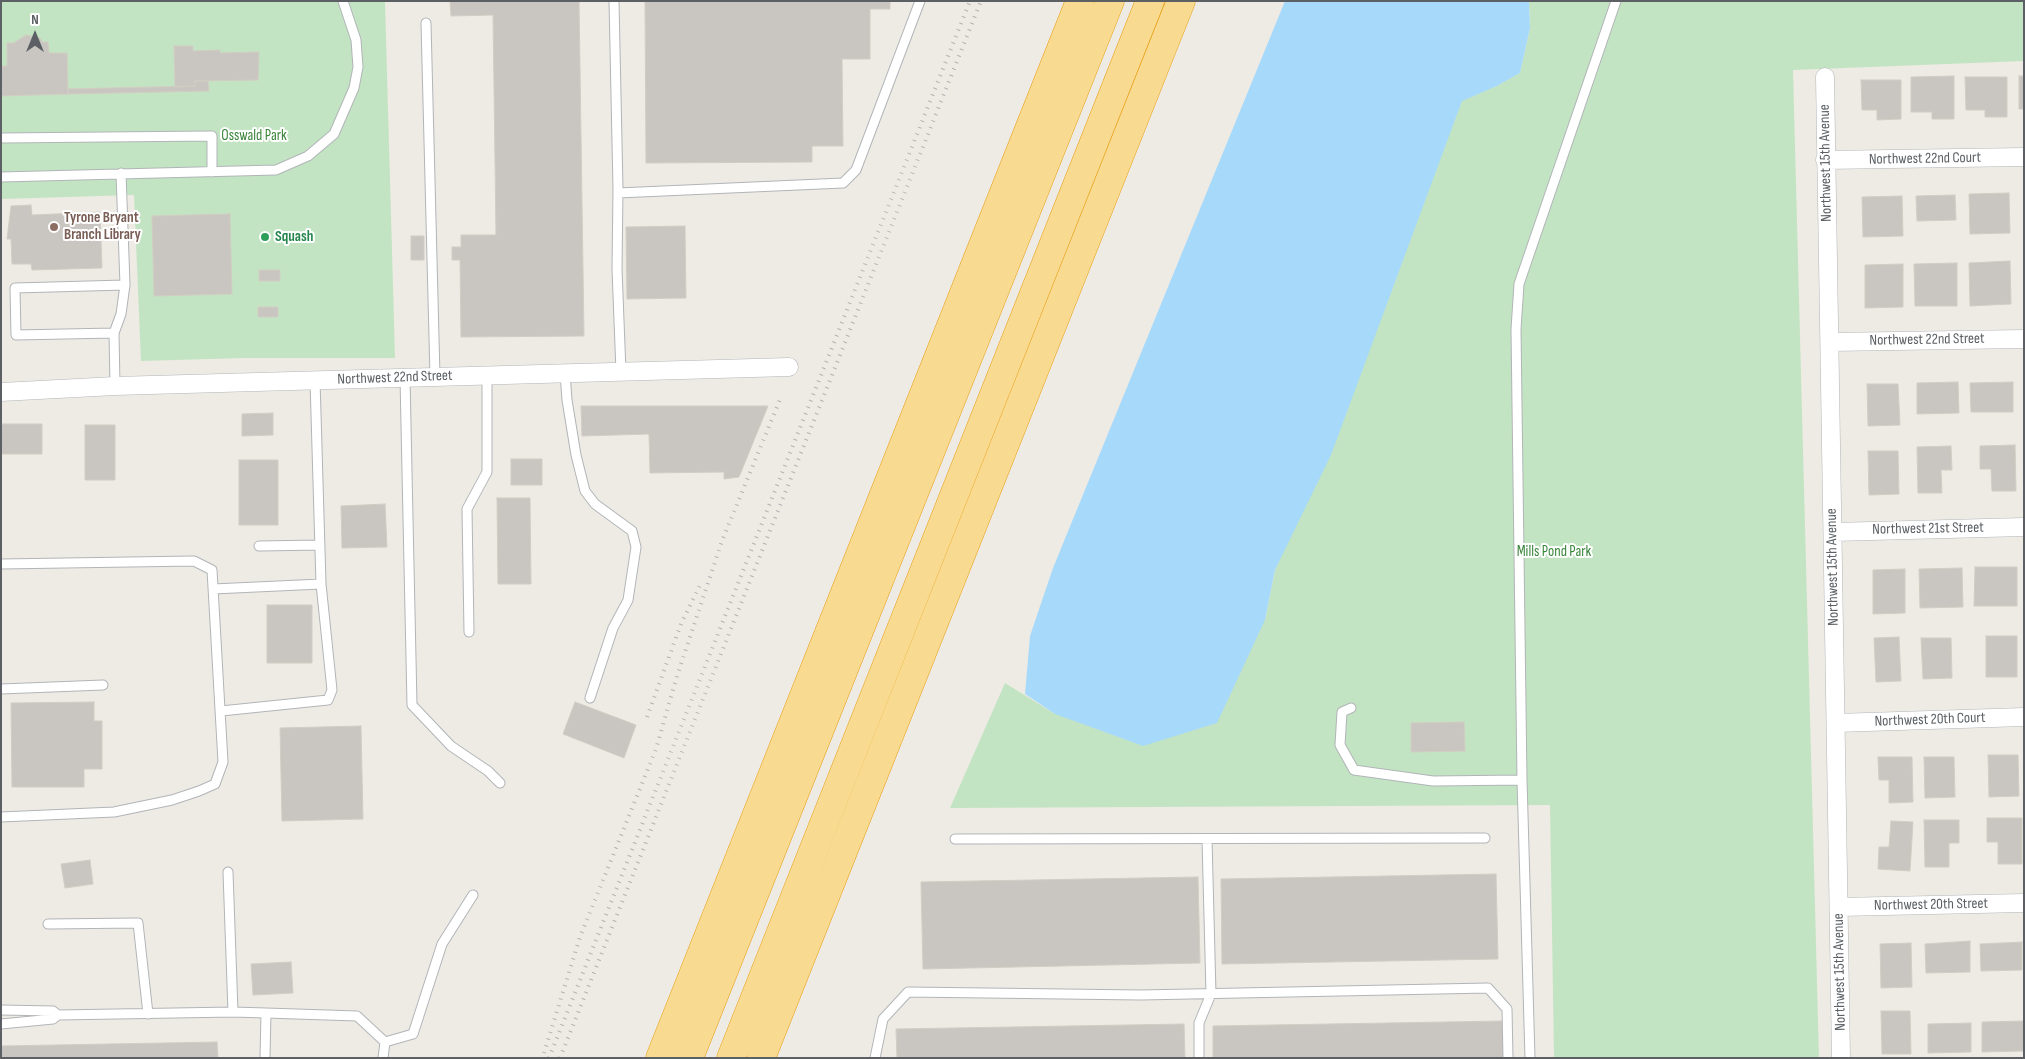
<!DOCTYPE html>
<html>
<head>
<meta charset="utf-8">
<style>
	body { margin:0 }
	#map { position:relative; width:2025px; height:1059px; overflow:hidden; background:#eeebe4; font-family:"Sofia Sans Condensed",sans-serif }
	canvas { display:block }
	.frame { position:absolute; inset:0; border:2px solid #5c6064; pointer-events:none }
	.north { position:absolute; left:10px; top:10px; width:50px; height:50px; -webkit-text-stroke:4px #fff; paint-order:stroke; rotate:0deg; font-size:14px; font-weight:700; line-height:20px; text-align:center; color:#5c6064 }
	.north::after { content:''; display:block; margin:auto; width:18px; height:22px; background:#5c6064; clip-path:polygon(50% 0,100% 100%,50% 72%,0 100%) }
</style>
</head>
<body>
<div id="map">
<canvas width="2025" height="1059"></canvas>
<div class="frame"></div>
<div class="north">N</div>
</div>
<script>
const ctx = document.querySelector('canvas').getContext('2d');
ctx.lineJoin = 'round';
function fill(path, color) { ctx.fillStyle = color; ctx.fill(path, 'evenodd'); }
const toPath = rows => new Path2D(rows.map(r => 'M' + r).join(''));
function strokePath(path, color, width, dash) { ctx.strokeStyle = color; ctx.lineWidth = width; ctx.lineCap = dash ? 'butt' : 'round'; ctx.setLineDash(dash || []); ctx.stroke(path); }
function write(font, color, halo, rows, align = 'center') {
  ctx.font = font + ' "Sofia Sans Condensed",sans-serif'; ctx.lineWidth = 4; ctx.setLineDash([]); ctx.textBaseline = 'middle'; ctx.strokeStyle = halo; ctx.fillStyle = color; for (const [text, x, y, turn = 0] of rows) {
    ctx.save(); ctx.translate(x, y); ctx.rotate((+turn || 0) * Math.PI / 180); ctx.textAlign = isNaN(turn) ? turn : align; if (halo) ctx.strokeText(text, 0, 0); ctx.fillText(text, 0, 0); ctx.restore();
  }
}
const green = toPath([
	[1,1,385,1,395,358,245,358,141,361,134,195,1,199],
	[1529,1,2024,1,2024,61,1793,70,1819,1058,1554,1058,1550,805,950,808,1005,683,1055,714,1265,620,1275,570,1462,100,1497,86,1520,73,1530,28]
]);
const water = toPath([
	[1285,1,1529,1,1530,28,1520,73,1497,86,1462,101,1331,455,1275,570,1265,620,1217,723,1143,746,1055,714,1025,694,1030,636,1053,568]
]);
const building = toPath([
	[450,1,579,1,584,336,461,337,460,260,452,260,452,247,461,247,461,235,496,235,493,15,451,16,450,1],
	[645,1,890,1,890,9,870,9,870,59,842,59,843,146,812,146,812,162,646,163,645,1],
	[26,35,40,38,42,42,48,42,49,53,67,53,68,94,1,96,1,66,7,66,7,43,14,43,26,35],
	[174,46,193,46,193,51,220,50,220,53,259,52,258,80,194,81,195,86,175,87,174,46],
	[1954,76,1954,119,1932,119,1932,112,1911,112,1911,77,1954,76],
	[2019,76,2024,76,2024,109,2019,109,2019,76],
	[1965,77,2007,77,2007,117,1985,117,1985,110,1966,110,1965,77],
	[1861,80,1901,80,1901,119,1877,120,1877,110,1862,110,1861,80],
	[194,81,208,81,209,91,68,94,68,89,195,86,194,81],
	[2009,193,2010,233,1970,234,1969,194,2009,193],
	[1955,195,1956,220,1917,221,1916,196,1955,195],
	[1902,196,1903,236,1863,237,1862,197,1902,196],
	[31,205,32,215,100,212,102,268,32,270,31,264,12,264,11,239,7,239,11,206,31,205],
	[230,214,232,294,154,296,152,216,230,214],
	[685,226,686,298,627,299,626,227,685,226],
	[411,236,424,236,424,260,411,260,411,236],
	[2010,261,2011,304,1970,306,1969,263,2010,261],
	[1957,263,1957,306,1915,306,1914,264,1957,263],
	[1903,264,1903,307,1865,308,1865,265,1903,264],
	[259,270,280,270,280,281,259,281,259,270],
	[258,307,278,307,278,317,258,317,258,307],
	[1958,382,1959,413,1917,414,1917,383,1958,382],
	[2013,382,2013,412,1971,412,1970,383,2013,382],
	[1867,384,1898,384,1900,425,1868,426,1867,384],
	[581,406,768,406,739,477,724,479,724,472,650,473,649,434,582,436,581,406],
	[273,413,273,435,242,436,242,414,273,413],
	[1,424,42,424,42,454,1,454,1,424],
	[85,425,115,425,115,480,85,480,85,425],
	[2015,445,2016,491,1992,491,1991,469,1980,469,1980,446,2015,445],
	[1951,446,1952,470,1941,470,1942,493,1918,493,1917,447,1951,446],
	[1868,451,1898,451,1899,494,1869,495,1868,451],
	[511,459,542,459,542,485,511,485,511,459],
	[239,460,278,460,278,525,239,525,239,460],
	[497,498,530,498,531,584,498,584,497,498],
	[385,504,387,547,342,548,341,506,385,504],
	[1975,567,2017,567,2017,606,1974,606,1975,567],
	[1962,568,1963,607,1920,608,1919,569,1962,568],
	[1905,569,1905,613,1873,614,1873,570,1905,569],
	[267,605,312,605,312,663,267,663,267,605],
	[1986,636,2017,636,2017,677,1986,677,1986,636],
	[1899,637,1901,681,1876,682,1874,638,1899,637],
	[1921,638,1951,638,1952,678,1923,679,1921,638],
	[94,702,94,721,102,721,102,769,84,769,84,787,12,787,11,703,94,702],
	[575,702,636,725,624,758,563,734,575,702],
	[1464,722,1465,751,1411,752,1411,723,1464,722],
	[361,726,363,819,282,821,280,728,361,726],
	[1988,755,2018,755,2019,796,1989,797,1988,755],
	[1878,757,1912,757,1913,802,1889,803,1889,780,1879,780,1878,757],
	[1924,757,1954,757,1955,797,1925,798,1924,757],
	[1987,818,2022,818,2022,864,1998,864,1998,842,1987,842,1987,818],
	[1924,820,1959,820,1959,843,1949,843,1949,867,1925,867,1924,820],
	[1891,821,1913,822,1910,871,1878,869,1879,847,1889,847,1891,821],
	[90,860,93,884,65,888,61,864,90,860],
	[1496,874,1498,959,1222,964,1221,879,1496,874],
	[1198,877,1200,963,923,969,921,882,1198,877],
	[1970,941,1970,972,1926,973,1925,944,1970,941],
	[2022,942,2022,970,1981,971,1980,944,2022,942],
	[1911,943,1912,987,1881,988,1880,944,1911,943],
	[291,962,293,993,253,995,251,964,291,962],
	[1881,1011,1910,1011,1911,1054,1882,1054,1881,1011],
	[1503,1021,1504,1058,1213,1058,1213,1026,1503,1021],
	[2024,1021,2024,1051,1982,1052,1982,1022,2024,1021],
	[1971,1023,1971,1052,1928,1053,1928,1024,1971,1023],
	[1184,1024,1185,1058,897,1058,896,1029,1184,1024],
	[217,1042,218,1058,1,1058,1,1046,217,1042]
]);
const lane = toPath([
	[614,1,618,189,617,269,621,372],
	[426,23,435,377],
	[1,138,212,136,212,172],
	[1,177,276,170,308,156,334,134,354,88,358,67,356,40,343,1],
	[618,193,843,183,856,170,920,1],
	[114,333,16,335,15,288,125,285],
	[565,373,567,400,576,455,585,491,595,504,632,531,636,547,628,600,613,628,590,698],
	[405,378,412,705,451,746,488,771,500,783],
	[115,386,114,333,121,314,125,285,121,173],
	[259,546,320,545],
	[1,564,194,561,212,570,223,762,215,784,199,791,172,800,114,812,1,817],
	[213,589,321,584,315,380],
	[469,632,467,509,487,472,487,376],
	[1,689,103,685],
	[1351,708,1342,712,1340,745,1354,770,1433,781,1522,780],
	[221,711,328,700,332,690,321,584],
	[955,839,1485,838],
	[48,924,138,923,148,1014],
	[1,1010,53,1011,58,1015,53,1019,1,1024],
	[233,1012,266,1013,265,1058],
	[266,1013,357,1016,385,1042,383,1058],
	[58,1015,233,1012,228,872],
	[385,1042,413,1034,442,944,473,895],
	[875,1058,883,1019,908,992,1141,995,1488,988,1507,1009,1508,1058],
	[1199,1058,1199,1023,1211,994,1207,839],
	[1530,1058,1522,780,1516,329,1519,284,1616,1]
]);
const street = toPath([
	[1825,77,1841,1058],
	[1825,160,2024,157],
	[1830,342,2024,339],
	[1,392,115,386,789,367],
	[1833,532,2024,527],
	[1836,723,2024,717],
	[1839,907,2024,903]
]);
const highway = toPath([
	[660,1058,1080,1],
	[689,1058,1110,1],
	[731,1058,1150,1],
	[761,1058,1181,1]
]);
const rail = toPath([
	[647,717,681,624,702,581],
	[544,1053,580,937,656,749,677,676,722,541,781,397],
	[549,1058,970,1],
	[560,1058,981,1]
]);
const markers = [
	[54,227,5,"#8d6e63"],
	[265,237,5,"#2e9e5b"]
];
const parkNames = [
	["Osswald Park",254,136],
	["Mills Pond Park",1554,552]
];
const streetNames = [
	["Northwest 22nd Court",1925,159,-1],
	["Northwest 15th Avenue",1826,163,-91],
	["Northwest 22nd Street",1927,340,-1],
	["Northwest 22nd Street",395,378,-2],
	["Northwest 21st Street",1928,529,-1],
	["Northwest 15th Avenue",1833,567,-91],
	["Northwest 20th Court",1930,720,-2],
	["Northwest 20th Street",1931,905,-1],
	["Northwest 15th Avenue",1840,972,-91]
];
const educationNames = [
	["Tyrone Bryant",64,218],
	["Branch Library",64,235]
];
const leisureNames = [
	["Squash",275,237]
];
fill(green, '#c3e4c2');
fill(water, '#a7d9fb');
fill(building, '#c9c6c1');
strokePath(building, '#d2cdc3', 1);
strokePath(lane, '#b1b5b8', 11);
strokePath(street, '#b1b5b8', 19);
strokePath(highway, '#e79a0b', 29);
strokePath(lane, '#fff', 9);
strokePath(street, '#fff', 18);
strokePath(highway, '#f8da91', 28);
strokePath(rail, '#b2b3b4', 4, [1, 6]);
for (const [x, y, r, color] of markers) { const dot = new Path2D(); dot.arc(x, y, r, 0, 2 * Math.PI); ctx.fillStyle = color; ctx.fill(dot); strokePath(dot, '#fff', 2); }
write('15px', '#3a853b', '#fff', parkNames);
write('15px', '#5c6064', '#fff', streetNames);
write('bold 15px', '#785e54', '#fff', educationNames, 'left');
write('bold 15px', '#27864d', '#fff', leisureNames, 'left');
</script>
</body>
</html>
